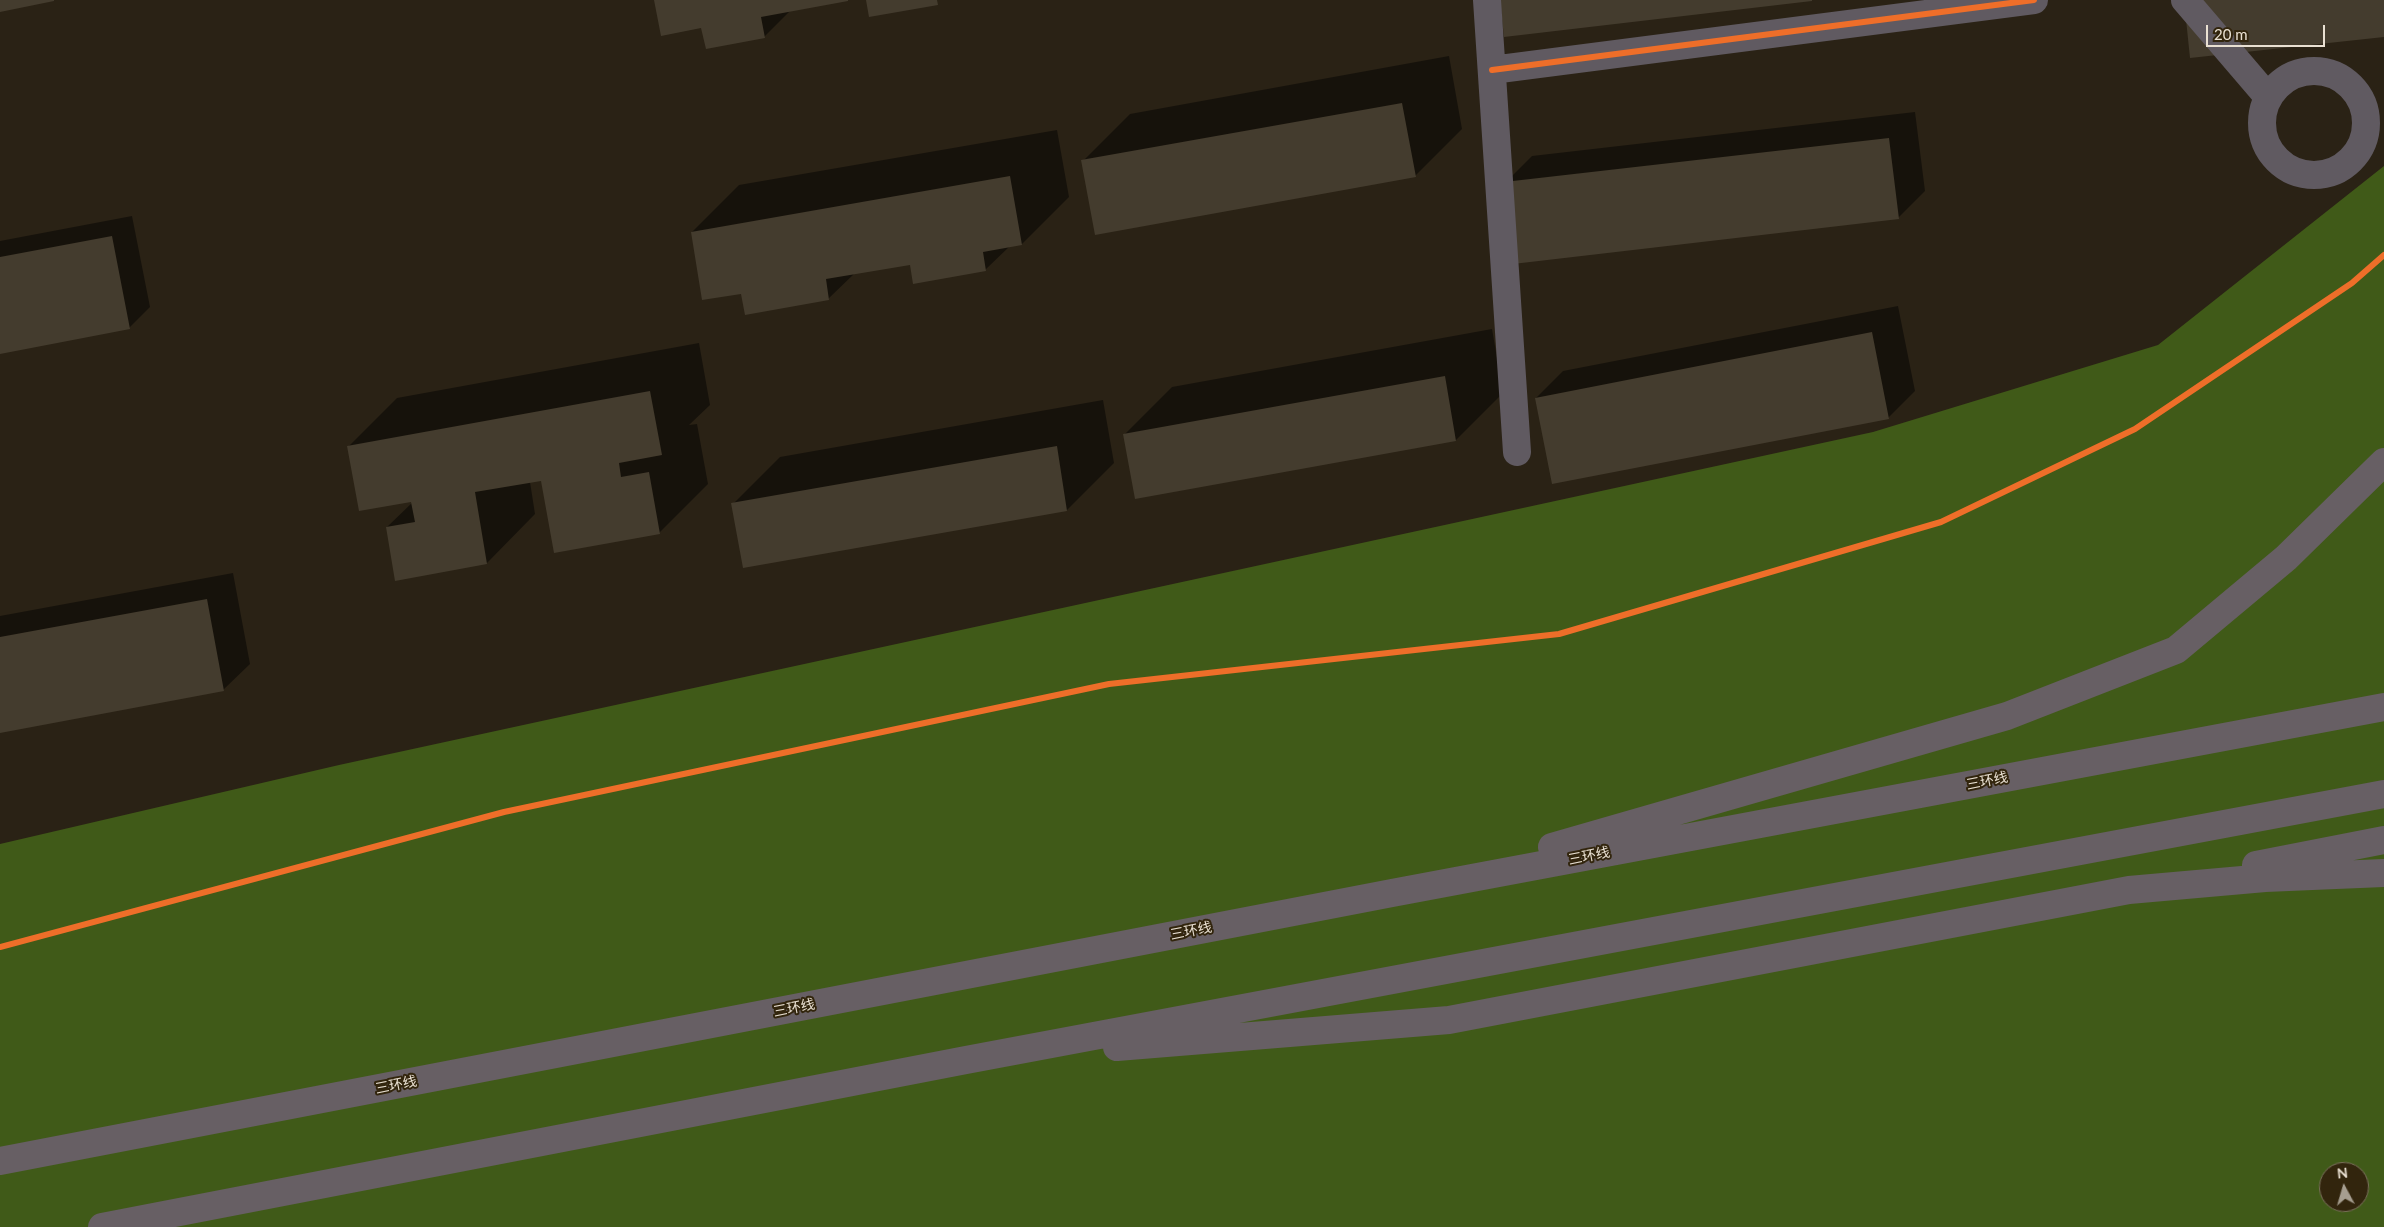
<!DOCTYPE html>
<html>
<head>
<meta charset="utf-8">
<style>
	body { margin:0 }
	#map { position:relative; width:2384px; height:1227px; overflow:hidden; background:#2a2215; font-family:Lato,sans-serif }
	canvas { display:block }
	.north { position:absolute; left:2319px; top:1162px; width:50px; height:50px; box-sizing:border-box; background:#32250d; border:1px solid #7b705c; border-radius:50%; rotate:354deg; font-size:14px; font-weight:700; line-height:20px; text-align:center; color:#e9e0d2 }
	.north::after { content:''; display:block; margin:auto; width:18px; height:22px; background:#a69e90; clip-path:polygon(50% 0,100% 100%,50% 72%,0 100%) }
	.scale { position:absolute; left:2206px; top:25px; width:119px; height:22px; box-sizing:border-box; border:2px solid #e9e0d2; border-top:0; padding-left:6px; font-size:15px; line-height:18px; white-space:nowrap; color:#e9e0d2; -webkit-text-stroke:4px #32250d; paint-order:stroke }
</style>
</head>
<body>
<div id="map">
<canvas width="2384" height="1227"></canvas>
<div class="north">N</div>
<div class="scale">20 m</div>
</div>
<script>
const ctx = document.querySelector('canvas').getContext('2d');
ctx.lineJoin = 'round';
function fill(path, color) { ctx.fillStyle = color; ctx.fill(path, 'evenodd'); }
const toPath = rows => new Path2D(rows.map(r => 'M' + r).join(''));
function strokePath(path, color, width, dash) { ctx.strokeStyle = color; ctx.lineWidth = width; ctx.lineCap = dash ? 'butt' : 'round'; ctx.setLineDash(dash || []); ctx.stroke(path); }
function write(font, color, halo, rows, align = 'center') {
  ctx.font = font + ' Lato,"Noto Sans SC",sans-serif'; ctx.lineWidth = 4; ctx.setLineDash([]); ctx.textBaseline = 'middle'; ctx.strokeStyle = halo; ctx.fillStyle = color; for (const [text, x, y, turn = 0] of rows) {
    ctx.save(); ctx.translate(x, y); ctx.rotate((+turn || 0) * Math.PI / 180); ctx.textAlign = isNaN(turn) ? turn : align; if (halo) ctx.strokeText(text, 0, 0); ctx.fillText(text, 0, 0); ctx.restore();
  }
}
const forest = toPath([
	[2384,166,2384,1227,0,1227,0,844,339,765,1873,432,2158,345],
	[2329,1172,2359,1172,2359,1202,2329,1202]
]);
const shadow = toPath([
	[656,0,846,0,791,10,764,37,702,27],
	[1449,56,1462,129,1415,176,1083,161,1130,114],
	[1915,112,1925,191,1898,218,1505,183,1532,156],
	[1057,130,1069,197,1022,244,1010,246,985,270,911,263,855,273,828,299,742,292,692,232,739,185],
	[132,216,150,307,129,328,0,353,0,241],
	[1898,306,1915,391,1888,418,1536,398,1563,371],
	[1492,329,1503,393,1456,440,1136,497,1125,434,1172,387],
	[699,343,710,405,689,425,697,424,708,484,659,533,542,479,530,482,535,514,487,563,387,527,415,500,349,446,397,398],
	[1103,400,1114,463,1067,510,744,566,733,504,780,457],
	[233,573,250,664,223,690,0,732,0,616]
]);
const building = toPath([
	[0,0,54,0,54,1,0,12],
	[654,0,848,0,848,1,761,17,765,38,706,49,701,28,661,36],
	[866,0,937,0,938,5,869,17],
	[1500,0,1812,0,1812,1,1504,37],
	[2184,0,2384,0,2384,37,2190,58],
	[1402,103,1416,177,1095,235,1081,160],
	[1889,138,1899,219,1513,264,1504,182],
	[1010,176,1022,245,983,252,986,271,913,284,910,265,826,279,829,300,745,315,741,294,702,300,691,232],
	[112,236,130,329,0,354,0,257],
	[1872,332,1889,419,1552,484,1535,398],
	[1445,376,1456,441,1135,499,1123,434],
	[650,391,662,455,619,463,621,477,649,472,660,534,554,553,541,481,475,492,487,564,395,581,386,527,415,522,411,502,359,511,347,446],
	[1057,446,1067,511,743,568,731,503],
	[207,599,224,691,0,733,0,637]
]);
const street = toPath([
	[1487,0,1517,452],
	[2185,0,2268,97],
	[1492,70,2034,0],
	'2262 123a52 52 0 1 1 104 0a52 52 0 1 1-104 0Z'
]);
const highway = toPath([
	[1552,847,2007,716,2176,650,2286,558,2384,462],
	[2256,865,2384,840],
	[1117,1047,1449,1020,2129,890,2265,878,2384,873],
	[0,1161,1392,893,2384,707],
	[102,1227,966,1060,2384,794]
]);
const cycleway = toPath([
	[1492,70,2034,0],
	[0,947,504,812,1109,684,1559,634,1941,522,2135,429,2352,283,2384,255]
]);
const streetNames = [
	["三环线",1987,781,-11],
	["三环线",1589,856,-11],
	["三环线",1191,931,-11],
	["三环线",794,1008,-11],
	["三环线",396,1085,-11]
];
fill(forest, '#405a18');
fill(shadow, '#0007');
fill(building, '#443c2e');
strokePath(street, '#605a61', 28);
strokePath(highway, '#675f64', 28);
strokePath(cycleway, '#ee6e29', 6);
write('14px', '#e9e0d2', '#32250d', streetNames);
</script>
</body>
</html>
